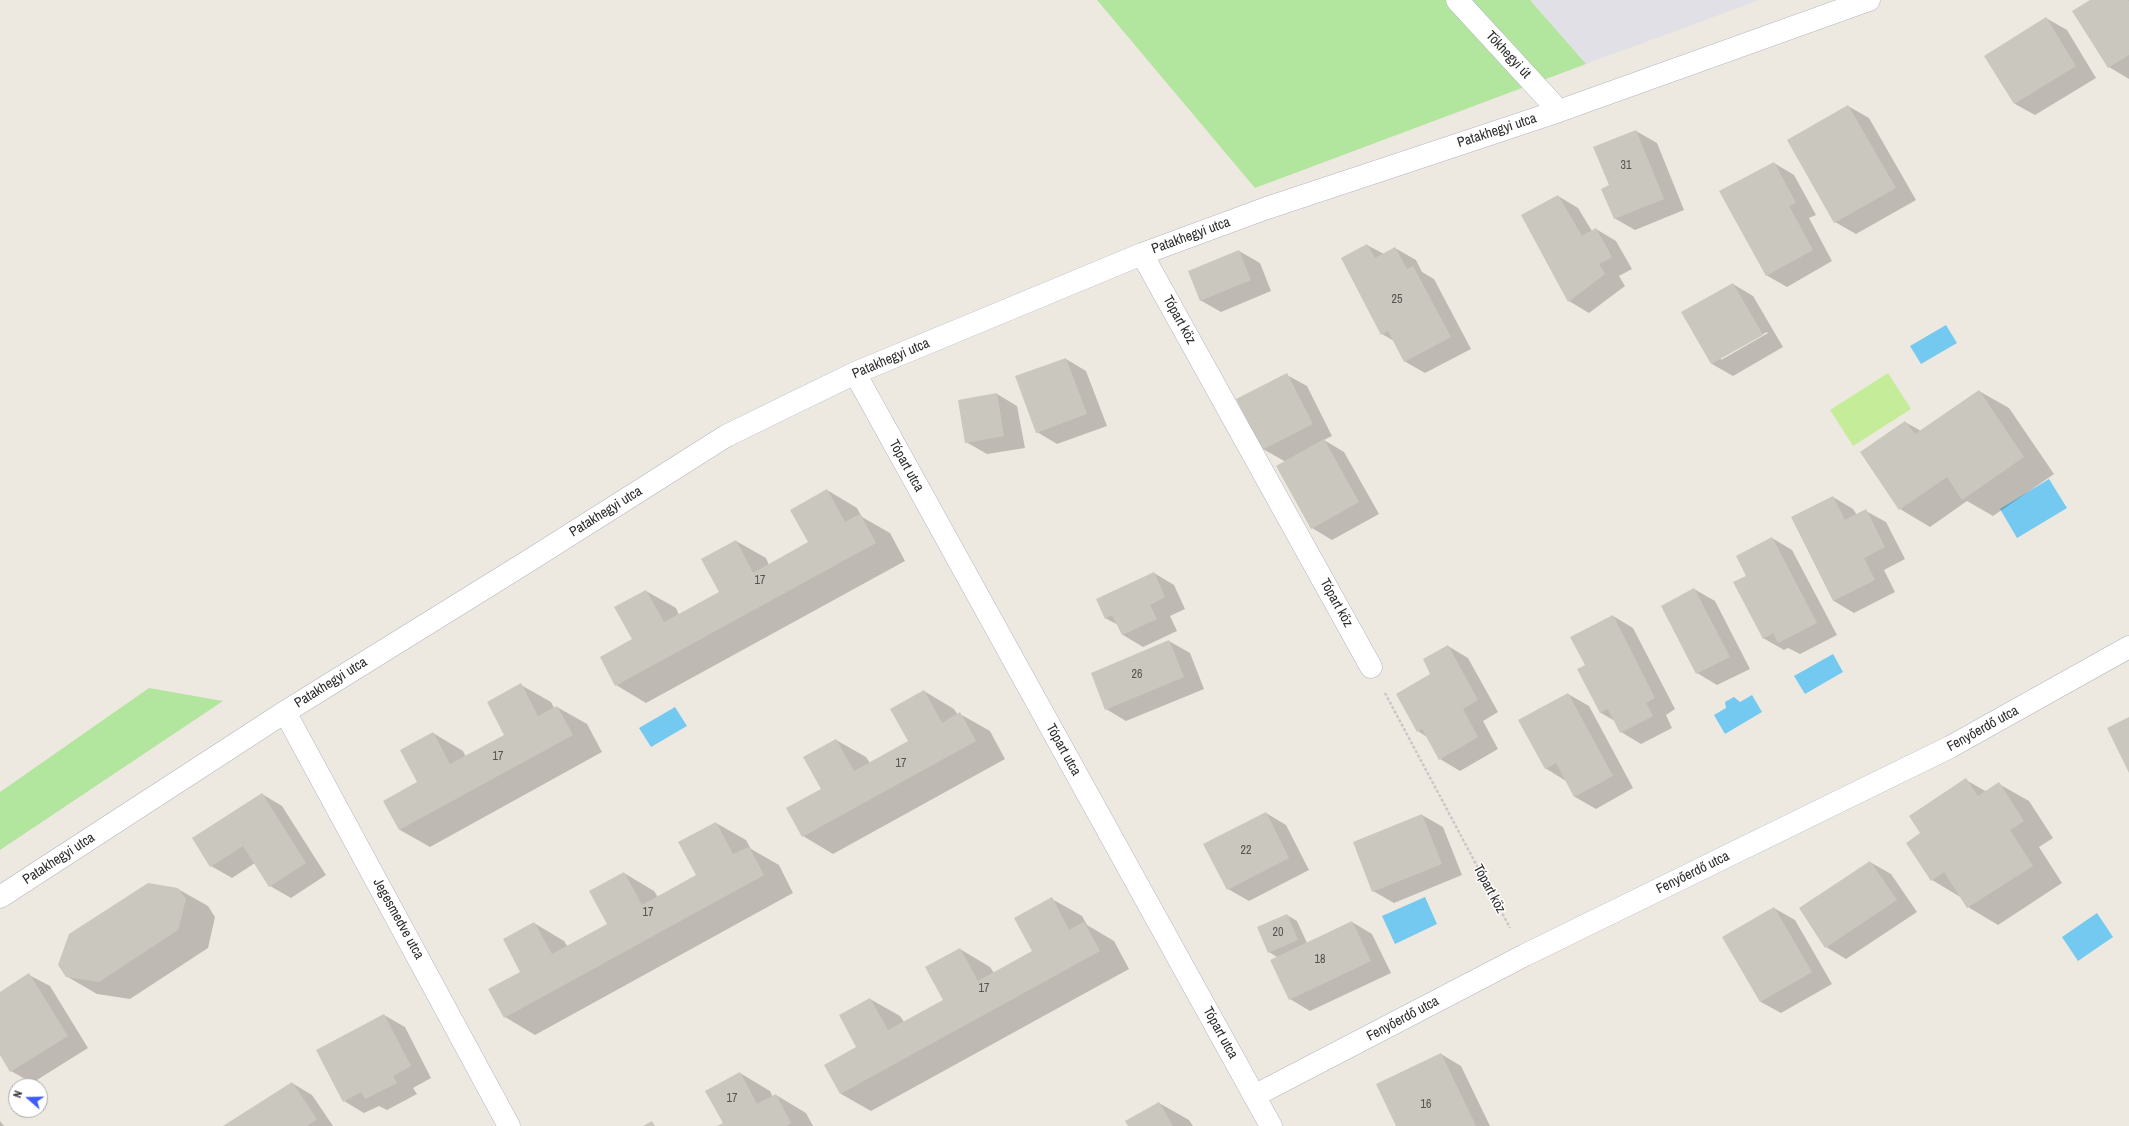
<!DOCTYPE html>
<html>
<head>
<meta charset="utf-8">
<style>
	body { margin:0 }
	#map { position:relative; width:2129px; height:1126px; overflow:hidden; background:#eee9e0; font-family:"Archivo Narrow",sans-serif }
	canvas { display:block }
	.north { position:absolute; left:8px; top:1078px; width:40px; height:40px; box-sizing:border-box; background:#fff; border:1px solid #ababab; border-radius:50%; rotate:290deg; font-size:11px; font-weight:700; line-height:16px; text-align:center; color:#2d2d2d }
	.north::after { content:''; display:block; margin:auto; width:14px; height:18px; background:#405bfb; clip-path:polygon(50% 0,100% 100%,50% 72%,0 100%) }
</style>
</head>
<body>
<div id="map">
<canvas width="2129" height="1126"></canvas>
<div class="north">N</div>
</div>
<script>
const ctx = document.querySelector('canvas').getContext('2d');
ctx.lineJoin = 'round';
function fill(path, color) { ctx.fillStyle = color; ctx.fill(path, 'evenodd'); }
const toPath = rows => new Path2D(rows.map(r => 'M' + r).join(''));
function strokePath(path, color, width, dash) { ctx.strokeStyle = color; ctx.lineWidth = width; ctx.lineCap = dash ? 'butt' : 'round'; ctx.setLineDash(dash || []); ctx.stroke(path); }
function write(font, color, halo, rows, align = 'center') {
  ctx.font = font + ' "Archivo Narrow",sans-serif'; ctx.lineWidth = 3; ctx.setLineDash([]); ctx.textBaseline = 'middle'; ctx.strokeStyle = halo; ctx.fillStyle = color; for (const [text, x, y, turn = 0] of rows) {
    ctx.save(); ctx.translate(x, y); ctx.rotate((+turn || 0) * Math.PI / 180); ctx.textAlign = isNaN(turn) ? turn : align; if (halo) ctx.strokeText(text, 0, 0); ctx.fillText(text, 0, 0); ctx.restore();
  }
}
const industrial = toPath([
	[1530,0,1760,0,1586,64]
]);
const green = toPath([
	[1097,0,1530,0,1586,64,1255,188],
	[149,688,223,701,0,850,0,792]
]);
const pitch = toPath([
	[1888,373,1911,409,1853,446,1830,410]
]);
const water = toPath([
	[1946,325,1957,343,1921,364,1910,346],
	[2049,479,2067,508,2017,538,2000,509],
	[1833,654,1843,672,1805,694,1794,676],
	[1752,695,1762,712,1725,734,1714,715,1726,708,1725,702,1734,697,1740,702],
	[675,707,687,726,651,747,639,728],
	[1425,897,1437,924,1395,944,1382,916],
	[2097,913,2113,937,2078,961,2062,937]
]);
const shadow = toPath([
	[2092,0,2129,0,2129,79,2109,67],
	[2046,18,2067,30,2096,78,2035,115,2015,104],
	[1848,106,1869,118,1916,200,1856,234,1835,222],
	[1636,131,1657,143,1684,210,1635,230,1614,218],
	[1774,163,1794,175,1816,215,1809,218,1832,261,1787,287,1766,275],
	[1558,196,1578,208,1592,231,1596,229,1616,241,1632,269,1619,276,1625,286,1589,313,1569,301],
	[1367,245,1384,254,1395,248,1416,260,1422,272,1434,279,1471,349,1425,373,1404,361,1394,341,1382,334],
	[1239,251,1260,263,1271,291,1221,312,1200,300],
	[1733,284,1753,296,1783,347,1733,376,1712,364,1683,313],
	[1767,332,1768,333,1721,360,1721,358],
	[1066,359,1086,371,1107,426,1057,444,1037,432],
	[1287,375,1307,386,1332,436,1324,440,1344,452,1379,514,1332,540,1312,528,1286,462,1263,449],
	[1979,391,2009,408,2054,474,1993,516,1967,501,1930,527,1900,509,1905,422,1921,431],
	[997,394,1017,406,1025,448,987,454,966,442],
	[827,490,857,508,862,517,890,533,905,561,646,703,616,685,633,640,646,591,676,608,679,615,720,592,736,541,766,558,769,565,809,543],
	[1833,497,1853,509,1857,515,1866,511,1886,522,1905,559,1884,570,1895,592,1854,613,1834,601,1792,517],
	[1772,538,1792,550,1837,635,1800,654,1788,648,1784,650,1763,638,1748,576],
	[1154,573,1174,585,1185,609,1170,616,1177,631,1143,647,1123,635,1118,625,1105,618],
	[1694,589,1715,601,1750,669,1717,685,1697,673],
	[1613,616,1633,628,1675,709,1666,715,1672,728,1641,744,1621,732,1615,721,1601,713,1586,665],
	[1169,641,1190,653,1204,689,1126,721,1106,709],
	[1448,646,1468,658,1498,712,1483,721,1498,749,1460,771,1440,759,1427,737,1418,731,1431,674],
	[521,685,551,702,554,708,557,707,587,724,602,752,430,847,400,830,385,802,419,783,433,733,463,751,466,757,506,735],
	[924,691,954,709,958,715,960,714,990,731,1005,759,833,854,803,836,822,789,836,740,866,757,870,763,909,742],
	[1568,694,1589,706,1633,788,1596,809,1575,797,1566,781,1545,768],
	[1966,780,1987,792,1999,784,2029,801,2053,838,2039,847,2062,883,1998,925,1968,907,1962,898,1932,880,1922,834],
	[262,794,282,806,326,875,291,898,270,886,255,863,232,878,211,866],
	[1266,813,1286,825,1309,870,1249,901,1228,889,1205,845],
	[1422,815,1443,827,1462,875,1394,903,1373,891],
	[716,823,746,840,751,849,779,865,793,893,535,1035,505,1017,522,972,534,923,564,941,568,947,608,924,624,873,654,891,658,897,698,875],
	[1870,862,1891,874,1917,912,1846,959,1826,947],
	[178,889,208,906,215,917,208,948,130,999,97,994,66,976],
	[1052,899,1082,916,1087,925,1114,941,1129,969,871,1111,841,1094,858,1048,870,999,900,1016,904,1022,944,1000,960,949,990,967,994,973,1034,951],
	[1774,908,1795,920,1832,984,1781,1013,1761,1002,1724,938],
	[1287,915,1297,921,1307,943,1352,922,1372,934,1391,973,1310,1011,1290,999,1277,957,1269,952],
	[29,975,50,986,88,1048,32,1083,11,1071,0,1053,0,993],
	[384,1015,405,1027,431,1078,413,1088,417,1094,387,1110,379,1106,364,1113,344,1101],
	[1441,1054,1461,1066,1490,1126,1397,1126],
	[740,1073,770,1091,773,1097,776,1095,806,1113,813,1126,720,1126,724,1123],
	[292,1083,312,1095,333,1126,225,1126],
	[1159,1103,1189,1120,1193,1126,1129,1126],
	[0,1121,4,1126,0,1126]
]);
const building = toPath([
	[2090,0,2128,0,2129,2,2129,55,2108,68,2072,11],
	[2046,17,2076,66,2014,104,1984,56],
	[1848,105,1896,188,1834,223,1787,140],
	[1636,130,1664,199,1614,219,1601,189,1609,185,1593,147],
	[1774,162,1796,203,1789,206,1813,250,1766,276,1719,191],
	[1558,195,1582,236,1596,228,1612,257,1599,264,1605,274,1568,302,1521,215],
	[1367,244,1375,258,1395,247,1407,269,1413,266,1451,337,1404,362,1388,331,1381,335,1341,258],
	[1239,250,1251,280,1200,301,1188,271],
	[1733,283,1763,335,1711,364,1681,312],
	[1066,358,1087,414,1036,433,1015,376],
	[1287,373,1313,424,1262,450,1236,399],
	[1979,390,2024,457,1962,500,1947,477,1899,510,1860,452,1905,421,1915,434],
	[997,393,1004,436,965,443,958,400],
	[1324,439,1359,502,1311,529,1276,466],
	[827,489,845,522,860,514,876,543,615,686,600,657,632,639,614,607,646,590,664,622,719,592,701,559,736,540,753,573,808,542,790,510],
	[1833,496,1845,520,1866,509,1885,547,1864,558,1875,580,1833,601,1791,517],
	[1772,537,1817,623,1778,643,1773,633,1763,639,1733,582,1746,576,1736,556],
	[1154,572,1165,597,1150,605,1157,619,1122,635,1112,615,1105,619,1096,599],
	[1694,588,1730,657,1696,674,1661,606],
	[1613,615,1655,698,1646,703,1653,716,1620,733,1608,709,1600,713,1577,669,1585,665,1570,637],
	[1169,640,1184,677,1105,710,1091,673],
	[1448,645,1478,700,1463,709,1478,737,1439,760,1422,729,1417,732,1396,694,1430,674,1423,659],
	[521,683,538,716,557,706,573,735,399,830,383,801,417,782,400,750,433,732,450,764,504,735,487,702],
	[924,690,942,723,960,712,976,741,802,837,786,808,821,789,803,757,836,739,854,771,908,741,890,709],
	[1568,693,1613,776,1574,797,1556,763,1545,769,1518,720],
	[2129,717,2129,773,2107,728],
	[1966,778,1978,796,1999,782,2024,821,2010,830,2033,866,1967,908,1944,872,1931,881,1906,843,1920,833,1909,816],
	[262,793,306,863,269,887,243,846,210,867,192,838],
	[1266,812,1289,858,1227,890,1203,844],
	[1422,814,1442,864,1372,892,1353,842],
	[716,822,733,854,749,847,764,875,504,1018,488,989,520,972,503,939,534,922,552,954,607,924,589,891,624,872,642,905,696,875,678,842],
	[1870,861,1897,900,1825,948,1799,908],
	[148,883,178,888,186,899,178,930,99,982,66,977,58,965,69,934],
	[1052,897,1069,930,1084,922,1100,951,840,1094,824,1065,856,1047,839,1015,870,998,888,1030,943,1000,925,967,960,948,978,981,1032,951,1014,918],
	[1774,907,1812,972,1760,1002,1722,937],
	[1287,914,1298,940,1268,953,1257,927],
	[1352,921,1371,961,1289,1000,1270,960],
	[29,973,68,1036,10,1072,0,1055,0,992],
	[384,1014,411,1066,393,1076,397,1083,365,1099,361,1092,343,1102,316,1050],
	[1441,1053,1476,1126,1396,1126,1376,1084],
	[740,1072,757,1104,776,1094,791,1123,786,1126,717,1126,723,1123,705,1091],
	[292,1082,317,1119,307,1126,223,1126],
	[1159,1102,1173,1126,1128,1126,1125,1121],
	[652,1121,655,1126,643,1126]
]);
const path = toPath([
	[1385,693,1510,928]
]);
const minor = toPath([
	[1457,0,1559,111],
	[1142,254,1371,667],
	[855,373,1271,1126],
	[285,712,509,1126],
	[0,897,285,712,530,560,726,436,855,373,1142,254,1264,209,1559,111,1869,0],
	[1254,1096,1525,955,1950,747,2129,647]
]);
const numberNames = [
	["31",1626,166],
	["25",1397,300],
	["17",760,581],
	["26",1137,675],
	["17",498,757],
	["17",901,764],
	["22",1246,851],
	["17",648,913],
	["20",1278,933],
	["18",1320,960],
	["17",984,989],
	["17",732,1099],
	["16",1426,1105]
];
const streetNames = [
	["Tökhegyi út",1508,55,47],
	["Patakhegyi utca",1497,131,-18],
	["Patakhegyi utca",1191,236,-20],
	["Tópart köz",1179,320,61],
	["Patakhegyi utca",891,359,-23],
	["Tópart utca",906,466,61],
	["Patakhegyi utca",606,512,-32],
	["Tópart köz",1336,603,61],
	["Patakhegyi utca",331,683,-32],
	["Fenyőerdő utca",1983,729,-29],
	["Tópart utca",1063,750,61],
	["Patakhegyi utca",59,859,-33],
	["Fenyőerdő utca",1693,873,-26],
	["Tópart köz",1489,889,62],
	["Jegesmedve utca",398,919,61],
	["Fenyőerdő utca",1403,1019,-28],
	["Tópart utca",1220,1033,61]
];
fill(industrial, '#e2e0e7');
fill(green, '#b2e59d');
fill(pitch, '#c5ec99');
fill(water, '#73c9f0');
fill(shadow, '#0003');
fill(building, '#cac7be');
strokePath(minor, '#b3b5c0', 23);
strokePath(path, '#c8c8c8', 2.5, [3, 2]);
strokePath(minor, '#fff', 22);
write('12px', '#545451', null, numberNames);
write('14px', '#2d2d2d', '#fff', streetNames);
</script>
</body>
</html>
